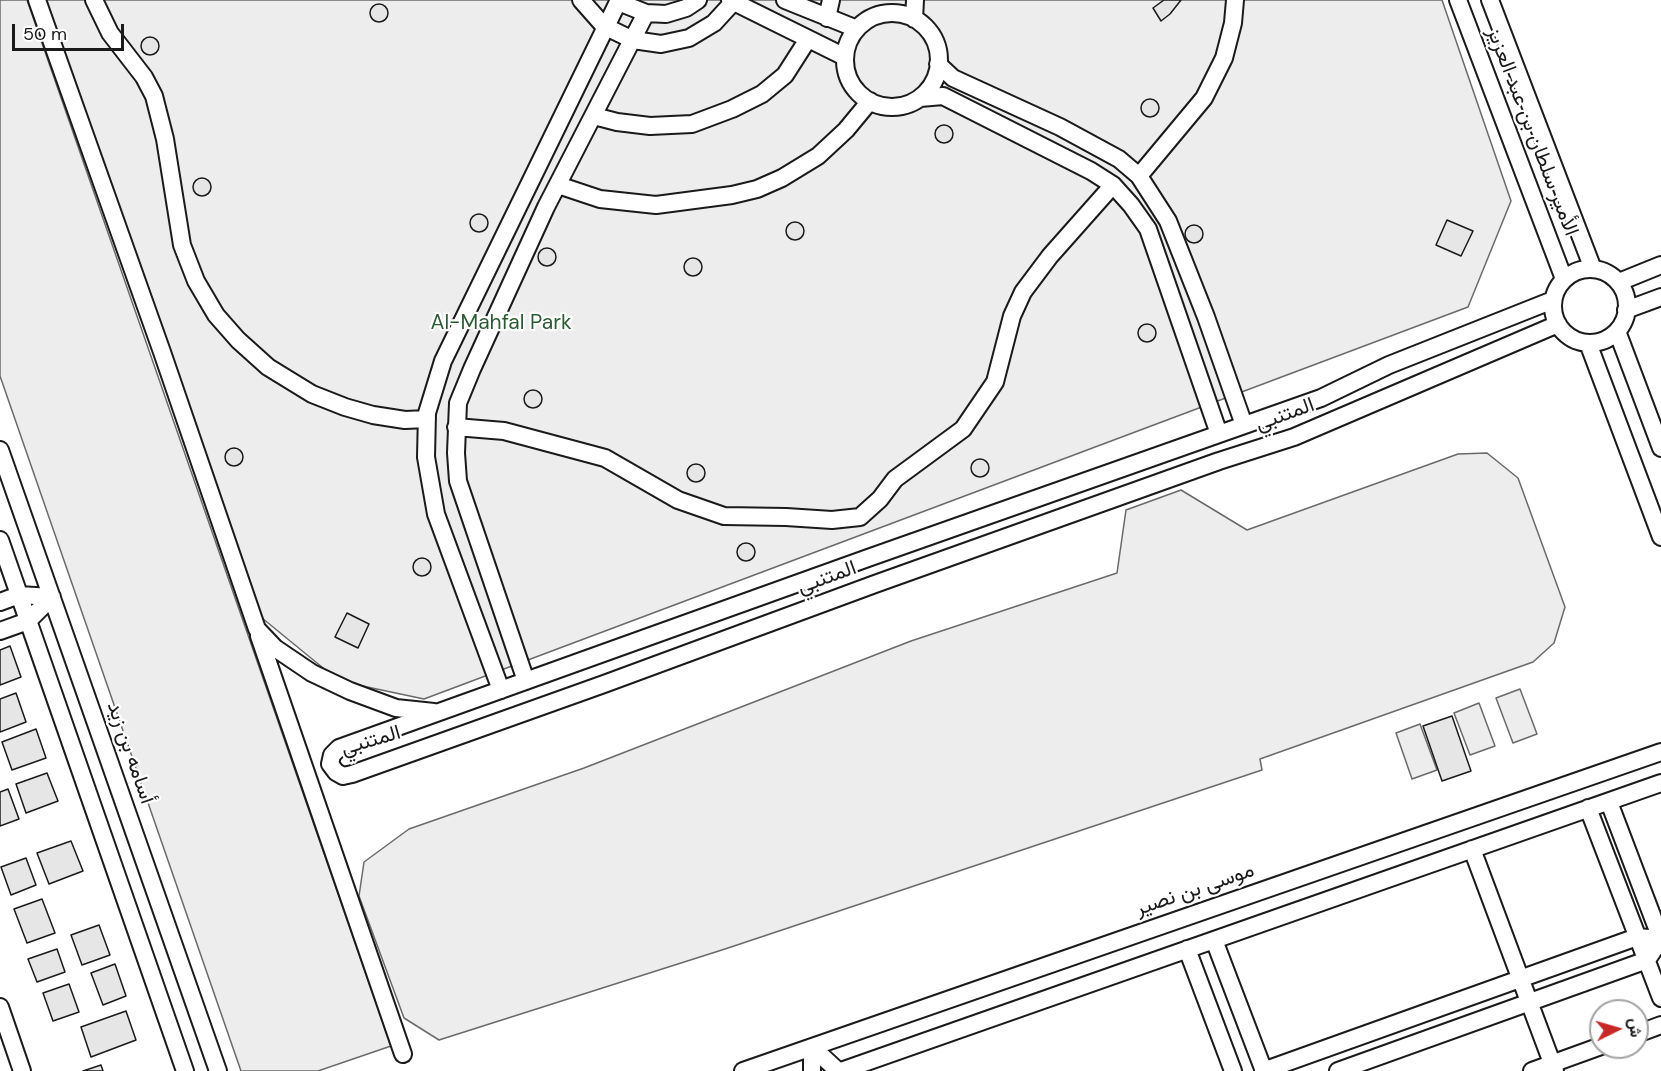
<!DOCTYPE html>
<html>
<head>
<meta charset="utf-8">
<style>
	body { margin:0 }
	#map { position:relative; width:1661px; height:1071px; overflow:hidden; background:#fff; font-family:"DM Sans",Vazirmatn,sans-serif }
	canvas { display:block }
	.north { position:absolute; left:1589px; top:999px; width:60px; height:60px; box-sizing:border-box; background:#fff; border:2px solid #a3a3a3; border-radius:50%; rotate:85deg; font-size:16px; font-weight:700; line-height:24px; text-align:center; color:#1a1a1a }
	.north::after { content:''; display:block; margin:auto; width:21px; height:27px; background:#c62828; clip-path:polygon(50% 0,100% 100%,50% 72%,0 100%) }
	.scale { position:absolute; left:12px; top:24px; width:112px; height:27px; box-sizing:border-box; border:3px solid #1a1a1a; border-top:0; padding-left:8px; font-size:18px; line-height:21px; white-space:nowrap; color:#1a1a1a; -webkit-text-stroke:4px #fff; paint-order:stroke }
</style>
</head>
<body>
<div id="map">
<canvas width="1661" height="1071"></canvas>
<div class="north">ش</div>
<div class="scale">50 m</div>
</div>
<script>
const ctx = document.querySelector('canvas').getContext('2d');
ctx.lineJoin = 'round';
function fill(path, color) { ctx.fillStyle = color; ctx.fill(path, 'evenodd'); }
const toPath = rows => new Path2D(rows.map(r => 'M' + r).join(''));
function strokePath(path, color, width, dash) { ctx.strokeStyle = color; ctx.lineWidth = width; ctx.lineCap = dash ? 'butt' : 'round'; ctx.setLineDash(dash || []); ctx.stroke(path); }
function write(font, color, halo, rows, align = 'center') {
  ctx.font = font + ' "DM Sans",Vazirmatn,sans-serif'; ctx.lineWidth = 4.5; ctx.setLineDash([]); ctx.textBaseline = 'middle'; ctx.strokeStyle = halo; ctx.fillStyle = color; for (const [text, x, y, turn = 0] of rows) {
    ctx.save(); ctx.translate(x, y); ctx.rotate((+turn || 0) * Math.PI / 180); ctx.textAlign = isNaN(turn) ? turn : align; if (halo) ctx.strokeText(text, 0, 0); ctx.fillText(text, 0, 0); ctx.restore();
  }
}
const built = toPath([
	[0,0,27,0,391,1046,318,1071,241,1071,0,376,0,0],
	[45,0,1442,0,1511,201,1468,307,424,699,339,681,262,618,45,0],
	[1487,453,1518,478,1565,607,1554,643,1533,662,1260,759,1262,770,725,949,439,1040,404,1018,359,896,364,862,409,829,584,768,911,641,1117,573,1126,510,1181,490,1247,530,1458,454,1487,453],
	[1520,689,1537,734,1513,743,1496,698,1520,689],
	[1479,703,1495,746,1470,755,1454,713,1479,703],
	[1420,724,1437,770,1412,779,1396,733,1420,724]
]);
const building = toPath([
	[1164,0,1181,0,1170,14,1161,21,1153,8,1164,0],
	'370 13a9 9 0 1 1 18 0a9 9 0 1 1-18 0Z',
	'141 46a9 9 0 1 1 18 0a9 9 0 1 1-18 0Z',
	'1141 108a9 9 0 1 1 18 0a9 9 0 1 1-18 0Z',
	'935 134a9 9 0 1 1 18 0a9 9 0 1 1-18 0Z',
	'193 187a9 9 0 1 1 18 0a9 9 0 1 1-18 0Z',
	'470 223a9 9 0 1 1 18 0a9 9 0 1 1-18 0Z',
	[1447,220,1473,231,1461,256,1436,245,1447,220],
	'786 231a9 9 0 1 1 18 0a9 9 0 1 1-18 0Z',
	'1185 234a9 9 0 1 1 18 0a9 9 0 1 1-18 0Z',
	'538 257a9 9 0 1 1 18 0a9 9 0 1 1-18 0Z',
	'684 267a9 9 0 1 1 18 0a9 9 0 1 1-18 0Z',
	'1138 333a9 9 0 1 1 18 0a9 9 0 1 1-18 0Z',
	'524 399a9 9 0 1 1 18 0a9 9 0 1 1-18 0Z',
	'225 457a9 9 0 1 1 18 0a9 9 0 1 1-18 0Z',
	'971 468a9 9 0 1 1 18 0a9 9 0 1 1-18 0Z',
	'687 473a9 9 0 1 1 18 0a9 9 0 1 1-18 0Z',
	'737 552a9 9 0 1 1 18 0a9 9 0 1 1-18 0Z',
	'413 567a9 9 0 1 1 18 0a9 9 0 1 1-18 0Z',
	[347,613,369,624,358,648,335,637,347,613],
	[10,646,21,677,0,685,0,650,10,646],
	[16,693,26,722,0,732,0,699,16,693],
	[1452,716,1471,771,1442,781,1423,726,1452,716],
	[36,729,46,758,12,770,2,742,36,729],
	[47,773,58,801,26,813,16,784,47,773],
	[8,789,19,819,0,826,0,792,8,789],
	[71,841,83,871,49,884,37,853,71,841],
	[26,858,36,885,11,895,1,867,26,858],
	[42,899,55,933,27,943,14,909,42,899],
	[99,925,110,955,82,965,71,935,99,925],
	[57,949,65,972,37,982,28,959,57,949],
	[115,964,126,996,103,1005,91,973,115,964],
	[69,984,79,1012,53,1021,43,993,69,984],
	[126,1011,136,1040,91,1057,81,1027,126,1011],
	[101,1065,103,1071,83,1071,101,1065]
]);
const minor = toPath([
	[37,0,162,352,257,629,275,648,312,673,350,691,396,708,434,712],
	[94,0,110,33,144,77,154,96,165,139,182,245,196,281,216,315,238,340,268,367,312,394,345,407,373,415,405,420,427,419],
	[581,0,604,26,633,40,661,44,689,38,714,23,735,0],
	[621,0,626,5,646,13,666,14,686,8,698,0],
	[730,0,845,57],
	[785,0,857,29],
	[1458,0,1564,279],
	[1490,0,1593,269],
	'845 60a47 47 0 1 1 94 0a47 47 0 1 1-94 0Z',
	[827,18,831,0],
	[914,19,915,0],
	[938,64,953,78,1060,127,1119,159,1139,176,1168,221,1206,317,1244,425],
	[920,98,943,96,1091,171,1113,185,1131,205,1148,229,1219,434],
	[594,116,617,122,650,126,692,124,732,109,762,94,785,75,808,39],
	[1139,176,1204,98,1224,58,1233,23,1235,0],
	[558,185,600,199,656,205,732,195,757,189,782,178,818,156,846,130,870,101],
	'1553 306a37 37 0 1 1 74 0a37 37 0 1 1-74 0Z',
	[1619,282,1661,265],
	[1553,300,1389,365,1321,398,868,558,339,748,332,755,330,764,336,772,343,776,352,774,604,684,875,584,1219,461,1294,437,1558,324],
	[1626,310,1661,297],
	[1617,331,1661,448],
	[1588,343,1661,537],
	[456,427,504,431,605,458,678,500,724,516,786,517,832,520,860,517,880,499,895,479,963,429,995,382,1012,316,1023,292,1050,256,1113,185],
	[0,450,218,1071],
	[0,540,185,1071],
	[0,602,19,595,52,597],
	[0,631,28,621,52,597],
	[259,636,403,1054],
	[526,681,458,481,456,453,458,403,472,369,546,207,646,13],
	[501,690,436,514,426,457,427,413,443,361,619,0],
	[1609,802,1661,939],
	[1588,808,1661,998],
	[1472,849,1555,1071],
	[1214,940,1264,1071],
	[1187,949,1233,1071],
	[0,1007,22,1071],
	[1637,1034,1661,1025],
	[812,1047,838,1071],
	[812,1047,812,1071],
	[743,1071,1661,752],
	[841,1071,1661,783],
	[1263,1071,1637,937,1661,939,1647,960,1338,1071],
	[1532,1071,1601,1046]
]);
const streetNames = [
	["الأمير سلطان بن عبد العزيز",1532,132,69],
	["المتنبي",1285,415,-20],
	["المتنبي",827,578,-20],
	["المتنبي",371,741,-16],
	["أسامه بن زيد",130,753,71],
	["موسى بن نصير",1195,890,-19]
];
const parkNames = [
	["Al-Mahfal Park",501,323]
];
fill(built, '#ededed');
strokePath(built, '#6a6a6a', 1.5);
fill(building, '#e6e6e6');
strokePath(building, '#1a1a1a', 1.5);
strokePath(minor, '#1a1a1a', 20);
strokePath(minor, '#fff', 16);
write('21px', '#1a1a1a', '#fff', streetNames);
write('21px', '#2b5a34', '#fff', parkNames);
</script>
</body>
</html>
